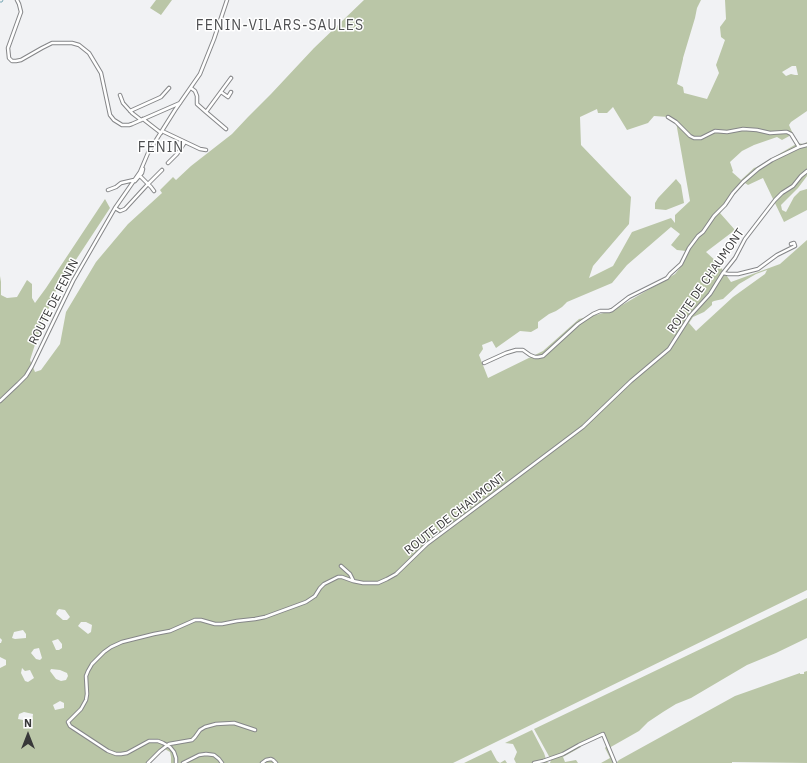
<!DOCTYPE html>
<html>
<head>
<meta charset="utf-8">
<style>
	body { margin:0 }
	#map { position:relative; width:807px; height:763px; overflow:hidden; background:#f1f2f4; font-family:"IBM Plex Sans",sans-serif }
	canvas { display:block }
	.north { position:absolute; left:8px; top:715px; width:40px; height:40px; -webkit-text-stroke:3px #fff; paint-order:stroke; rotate:0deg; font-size:11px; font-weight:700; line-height:16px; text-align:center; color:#383839 }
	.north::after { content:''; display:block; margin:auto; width:14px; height:18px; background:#383839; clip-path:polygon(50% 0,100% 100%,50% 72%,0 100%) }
</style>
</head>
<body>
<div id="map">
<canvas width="807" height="763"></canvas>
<div class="north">N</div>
</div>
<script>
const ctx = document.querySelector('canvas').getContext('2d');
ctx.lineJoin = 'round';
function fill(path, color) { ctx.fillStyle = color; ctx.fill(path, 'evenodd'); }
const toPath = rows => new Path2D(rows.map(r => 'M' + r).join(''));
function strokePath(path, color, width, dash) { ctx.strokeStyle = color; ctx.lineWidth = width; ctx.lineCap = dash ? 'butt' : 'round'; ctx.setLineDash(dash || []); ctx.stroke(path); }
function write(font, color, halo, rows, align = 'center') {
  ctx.font = font + ' "IBM Plex Sans",sans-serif'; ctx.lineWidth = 3; ctx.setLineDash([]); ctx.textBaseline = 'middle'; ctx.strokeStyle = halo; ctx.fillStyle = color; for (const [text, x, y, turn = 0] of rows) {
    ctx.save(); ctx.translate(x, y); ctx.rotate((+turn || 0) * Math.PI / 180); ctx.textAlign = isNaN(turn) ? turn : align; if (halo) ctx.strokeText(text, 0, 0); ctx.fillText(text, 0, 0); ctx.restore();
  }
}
const green = toPath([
	[156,0,172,0,161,15,150,8],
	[364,0,701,0,697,8,695,18,683,58,683,59,677,84,683,87,684,93,707,99,719,73,716,65,725,40,721,37,720,27,726,19,725,0,807,0,807,111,791,122,789,125,793,134,782,140,777,137,754,145,742,151,730,162,733,171,732,172,741,180,754,168,757,167,798,143,803,144,807,142,807,176,798,188,781,205,782,210,786,212,794,197,800,191,807,189,807,210,784,222,763,178,748,185,745,183,732,197,720,213,735,230,706,252,717,262,731,282,780,264,807,240,807,590,453,763,171,763,171,757,170,752,163,748,147,763,0,763,0,668,6,665,6,660,0,657,0,643,1,643,2,640,0,638,0,276,1,282,1,295,7,298,17,297,27,280,32,284,32,298,35,303,46,288,105,199,110,208,56,290,54,296,41,326,30,360,35,372,41,370,60,344,66,312,96,262,128,224,162,193,160,190,173,177,176,180,191,166,232,134,248,117,271,94,314,48],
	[792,66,796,66,798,75,795,75,791,74,786,76,782,72],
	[613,107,627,130,648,123,654,116,668,117,676,122,690,201,675,215,675,223,671,218,632,232,613,266,589,278,593,266,629,224,631,197,581,145,580,117,597,109,598,113,607,113],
	[671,227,680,234,671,245,677,250,686,251,683,256,683,264,675,274,612,311,579,319,543,351,488,378,479,355,483,349,482,345,492,341,496,348,520,331,531,332,538,328,538,322,549,314,556,311,562,307,567,302,612,283,627,265],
	[767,270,765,274,733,297,696,331,689,323,693,317,704,312,712,305,712,302,714,301,723,299,739,284,756,274],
	[59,609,65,610,70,617,67,620,63,620,56,614,57,611],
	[81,622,86,622,92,625,91,632,88,634,78,626],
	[23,630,26,634,26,638,15,639,12,638,14,632],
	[58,639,62,644,62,648,59,650,56,650,52,641],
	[39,648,42,658,40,660,36,659,31,653,34,649],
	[22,668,25,671,30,670,34,678,28,682,25,681,21,673],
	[51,669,60,670,67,673,68,676,66,680,61,681,56,679,50,671],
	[60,701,64,703,64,708,55,710,53,705],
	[24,712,33,714,32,723,23,723,23,720,18,719,19,714],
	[676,179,681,185,684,203,666,210,655,209,655,203,658,198],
	[807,598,807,638,776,653,747,665,691,698,676,704,663,712,648,722,639,731,609,748,615,763,601,763,610,758,605,748,608,744,603,733,580,744,581,747,563,757,565,762,576,760,578,763,550,763,551,760,534,729],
	[807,671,807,763,732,762,732,763,616,763,619,760,735,696,800,673,800,674,804,674,804,672],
	[532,730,544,753,547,762,549,763,516,763,514,759,517,752,513,744,505,743],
	[491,750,497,761,500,763,505,760,507,763,464,763]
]);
const stream = toPath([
	[0,2,2,2,3,0]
]);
const minor = toPath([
	[17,0,19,4,21,12,8,48,9,58,12,61,16,61,21,60,42,48,52,43,72,43,79,45,89,53,101,73,110,115,114,120,122,125,129,125,132,124,180,103],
	[191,88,195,91,197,96,197,104,206,112,226,129],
	[221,92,228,97,231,92],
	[120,95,123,103,132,113,141,120],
	[130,111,161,97,169,88],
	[206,112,231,78],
	[668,117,676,122,690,136,694,138,701,138,715,131,727,132,743,129,757,130,770,133,785,132,787,132,791,134,799,147],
	[143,119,161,133],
	[162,131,200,149,206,150],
	[168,163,177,154,185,142],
	[140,176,151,187,154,191],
	[135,181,142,173,143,169],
	[108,190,116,187,121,183,134,180],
	[115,208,120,211,125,209,148,184,162,170],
	[723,273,728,274,738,274,758,269,777,255,795,246,794,243,791,244],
	[484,363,506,353,516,350,523,350,530,355,535,357,538,357,543,356,578,324,593,314,600,311,609,311,612,310,629,297,667,278,670,274,681,264,689,248,698,236,703,232,714,216,725,205,733,193,743,182,758,169,772,160,799,147,807,145],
	[0,401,18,384,26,376,32,366,73,281,115,208,140,172,148,153,175,110,200,74,214,39,227,0],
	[341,566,350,574,353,580],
	[148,763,160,751,169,744,192,740,195,737,200,730,205,727,216,724,234,723,255,730],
	[176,763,176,758,174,752,170,747,163,743,158,741,149,741,127,753,121,754,116,754,108,751,70,726,68,722,81,709,86,700,87,694,86,676,88,671,92,664,104,652,111,647,122,642,154,634,170,631,195,620,201,620,215,624,222,624,237,621,255,619,265,617,306,602,315,596,320,588,324,584,338,577,342,577,353,581,363,583,378,583,387,579,396,574,427,544,506,485,583,427,631,381,669,349,690,316,710,294,723,273,735,258,745,239,775,200,782,193,793,186,801,176,807,171],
	[183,763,199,755,206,754,214,755,219,759,222,763],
	[262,763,266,760,271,759,273,760,276,763],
	[534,763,543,761,563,754,579,745,603,734,615,763]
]);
const streetNames = [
	["ROUTE DE CHAUMONT",706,281,-55],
	["ROUTE DE FENIN",54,302,-63],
	["ROUTE DE CHAUMONT",455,514,-38]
];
const quarterNames = [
	["FENIN-VILARS-SAULES",280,26],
	["FENIN",161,148]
];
fill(green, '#bac6a7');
strokePath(stream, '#7aa8b5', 1);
strokePath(minor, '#858688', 4.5);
strokePath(minor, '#fff', 2.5);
write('12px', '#383839', '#fff', streetNames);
ctx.letterSpacing = '1px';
write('14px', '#4f5052', '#fff', quarterNames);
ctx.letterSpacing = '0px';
</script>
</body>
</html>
